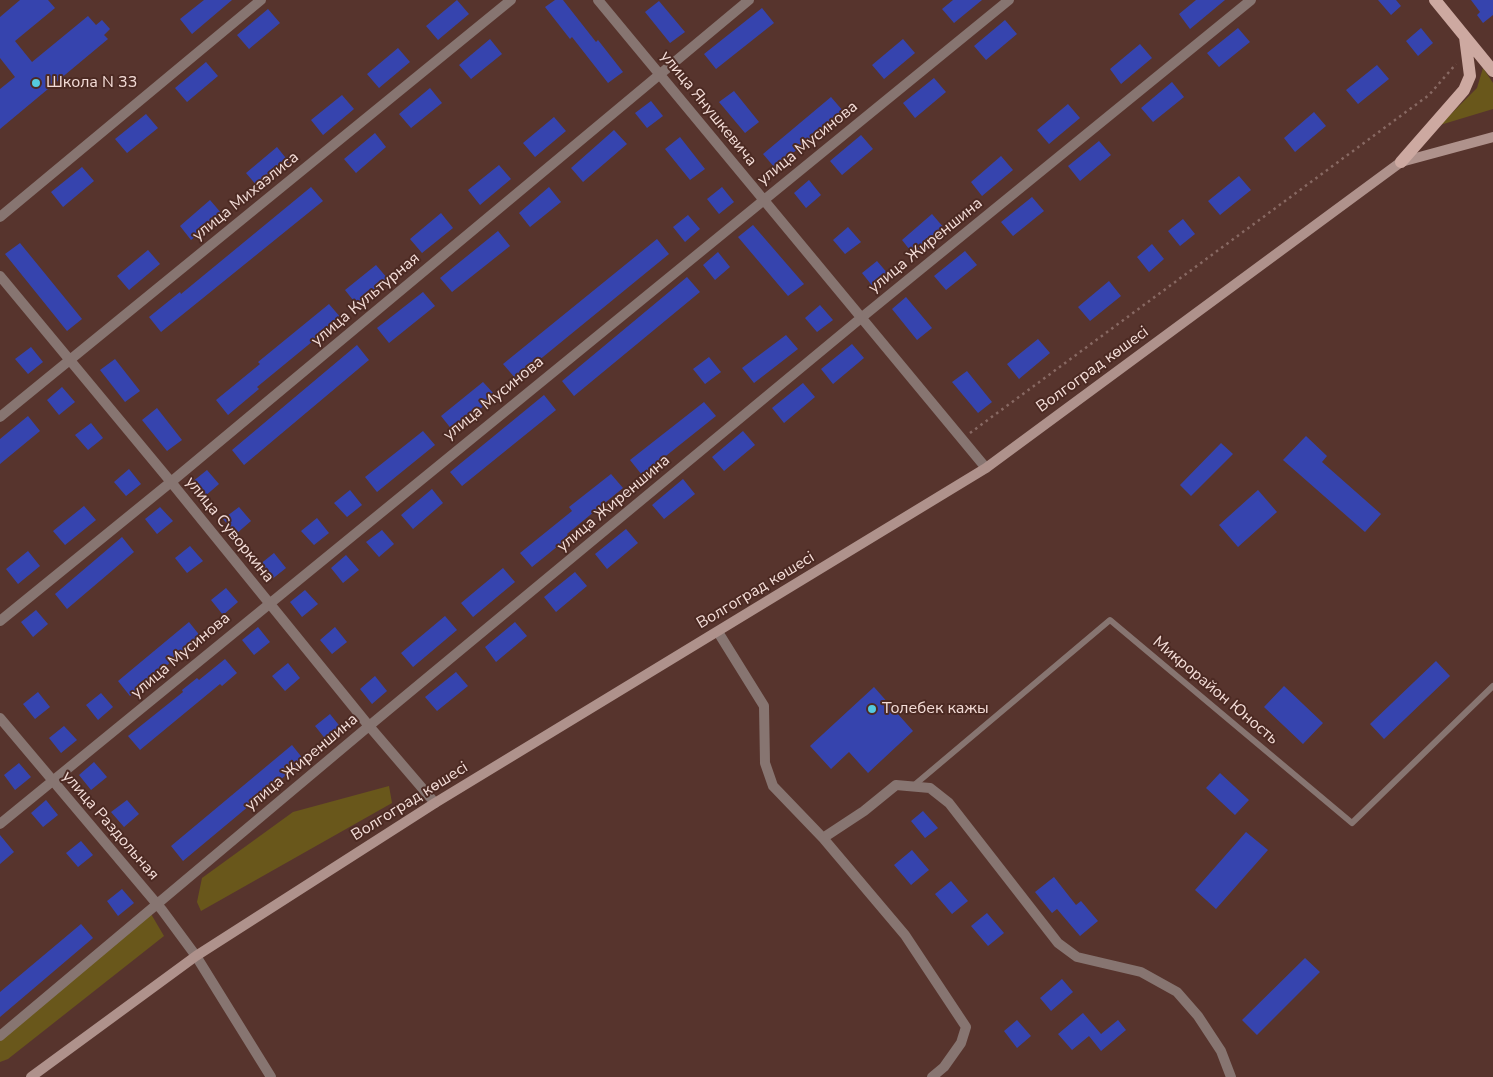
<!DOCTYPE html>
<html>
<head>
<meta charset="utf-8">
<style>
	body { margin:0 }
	canvas { display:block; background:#57342d }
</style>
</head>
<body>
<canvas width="1493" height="1077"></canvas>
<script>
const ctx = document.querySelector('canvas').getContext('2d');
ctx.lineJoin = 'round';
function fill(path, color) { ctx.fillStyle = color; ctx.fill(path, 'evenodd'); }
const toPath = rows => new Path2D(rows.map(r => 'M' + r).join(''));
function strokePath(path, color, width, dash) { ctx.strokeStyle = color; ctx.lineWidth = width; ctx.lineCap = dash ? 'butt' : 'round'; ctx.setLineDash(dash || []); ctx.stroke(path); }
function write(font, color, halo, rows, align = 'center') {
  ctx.font = font + ' "Nunito Sans",sans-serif'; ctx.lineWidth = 4; ctx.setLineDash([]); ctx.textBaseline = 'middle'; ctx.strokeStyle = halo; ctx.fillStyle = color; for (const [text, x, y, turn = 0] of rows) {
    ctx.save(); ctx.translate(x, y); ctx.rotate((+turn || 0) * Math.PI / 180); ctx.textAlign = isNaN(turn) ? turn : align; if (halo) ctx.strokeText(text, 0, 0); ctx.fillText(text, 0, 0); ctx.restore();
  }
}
const green = toPath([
	[1483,68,1493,83,1493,109,1440,125,1477,88],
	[389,786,392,803,201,911,197,902,202,878,293,812],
	[151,914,164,936,8,1059,0,1062,0,1040]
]);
const building = toPath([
	[20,0,48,0,55,8,15,41,32,62,88,16,96,25,102,20,110,29,104,35,108,39,0,129,0,89,15,77,0,58,0,17],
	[204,0,232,0,192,34,180,19],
	[457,0,469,14,438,40,426,26],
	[555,0,563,0,596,42,598,40,623,72,608,83,572,37,570,39,545,7],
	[953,0,982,0,954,23,942,9],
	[1196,0,1225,0,1190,29,1179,14],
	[1378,0,1396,0,1401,6,1391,15],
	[1471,0,1493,0,1493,15,1483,23,1477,15,1480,12],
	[659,1,685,32,670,43,645,12],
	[762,8,774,23,716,69,704,54],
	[268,9,280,23,249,49,237,35],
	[1005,20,1017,34,986,60,974,46],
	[1238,28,1250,42,1219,67,1207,53],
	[1421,28,1433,43,1418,56,1406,41],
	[490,39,502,54,471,79,459,65],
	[903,39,915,53,884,79,872,65],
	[1140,44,1152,58,1121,84,1110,69],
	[398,48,410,62,379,88,367,74],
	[206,62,218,76,187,102,175,88],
	[1377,65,1389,79,1358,104,1346,90],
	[934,78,946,92,915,118,903,103],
	[1172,82,1184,97,1153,122,1141,108],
	[430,88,442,103,411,128,399,114],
	[734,91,759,122,745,133,719,102],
	[342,95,354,109,323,135,311,120],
	[831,97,843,111,775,168,763,154],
	[651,101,663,116,647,128,635,113],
	[1068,104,1080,118,1049,144,1037,130],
	[1314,112,1326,126,1295,152,1284,138],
	[146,114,158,128,127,153,115,139],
	[554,117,566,131,535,157,523,143],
	[614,130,627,144,583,182,571,168],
	[375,133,386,147,356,173,344,159],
	[861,135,873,149,842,175,830,161],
	[680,137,705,169,690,180,665,149],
	[1099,141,1111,155,1080,181,1068,166],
	[277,147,289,162,258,187,246,173],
	[1001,156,1013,170,982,196,971,182],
	[499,165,511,179,480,205,468,190],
	[82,167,94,181,63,207,51,192],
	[1239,176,1251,190,1220,215,1208,201],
	[809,180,821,195,806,208,794,193],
	[311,187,323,201,161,332,149,317,180,292,181,294],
	[549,187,561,202,530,227,519,213],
	[722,187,734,202,719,214,707,199],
	[1032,197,1044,211,1013,236,1001,222],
	[210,200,222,214,191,240,180,226],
	[441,213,453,228,422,253,410,239],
	[932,214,944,228,913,254,902,240],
	[688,215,700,229,685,242,673,227],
	[1183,219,1195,234,1180,246,1168,231],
	[753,225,804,284,788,296,738,237],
	[848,227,861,242,845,254,833,240],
	[498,231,510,246,452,292,440,278],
	[657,239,669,254,516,379,503,364],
	[20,243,82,319,67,331,5,254],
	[1152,244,1164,259,1149,272,1137,257],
	[148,250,160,264,129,290,117,276],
	[965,251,977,265,946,290,934,276],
	[718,252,730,267,715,280,703,265],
	[877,261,889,275,874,288,862,273],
	[376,265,388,279,357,305,345,290],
	[687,277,700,292,574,396,562,381],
	[1109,281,1121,296,1090,321,1078,307],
	[423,292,435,306,389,343,377,328],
	[906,297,932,328,917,340,892,309],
	[329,304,341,318,257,387,259,389,228,415,216,400,260,364,258,362],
	[820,305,833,320,817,332,805,318],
	[786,335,798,349,754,383,742,368],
	[1038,339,1050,353,1019,379,1007,364],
	[852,344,864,358,833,384,821,369],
	[357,345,369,360,244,465,232,450],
	[31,347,43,362,28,374,15,359],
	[709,357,721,372,705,384,693,369],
	[115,359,140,391,125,402,100,370],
	[967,371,992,402,978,413,952,382],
	[483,382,496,396,453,431,441,416],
	[803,383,815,397,784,423,772,408],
	[62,387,75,402,59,415,47,400],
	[544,395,556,410,462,486,450,472],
	[704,402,716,416,642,475,630,460],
	[157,408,182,440,167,451,142,420],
	[28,416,40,431,0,464,0,439],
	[91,423,103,438,88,450,75,435],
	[423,431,435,445,377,492,365,477],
	[743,431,755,445,724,471,712,457],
	[1306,436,1327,456,1322,462,1381,514,1365,532,1283,460],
	[1221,443,1233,454,1191,496,1180,485],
	[129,469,141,484,126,496,114,482],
	[207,470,219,484,204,497,192,482],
	[611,474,623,488,567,534,569,537,532,567,520,553,572,511,569,507],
	[683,479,695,494,664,519,652,505],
	[432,489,443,503,413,529,401,515],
	[350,490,362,505,347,517,334,503],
	[1258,490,1277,512,1238,547,1219,525],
	[84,506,96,520,65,545,53,531],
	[160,507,173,521,157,534,145,519],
	[239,507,251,521,236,534,223,519],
	[317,518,329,533,314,545,301,531],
	[626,529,638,543,607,569,595,554],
	[382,530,394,544,379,557,366,542],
	[122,537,134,552,67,609,55,594],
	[190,546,203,561,187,573,175,558],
	[28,551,40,566,18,584,6,569],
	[274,553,286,568,271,580,259,565],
	[346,555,359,570,343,583,331,568],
	[503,568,515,582,473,617,461,603],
	[575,572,587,586,556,612,544,597],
	[226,588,238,602,223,615,211,600],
	[305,590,318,604,302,617,290,602],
	[36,610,48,624,33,637,21,622],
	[445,616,457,630,413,667,401,653],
	[189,622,201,637,130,696,118,681],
	[515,622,527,636,496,662,485,647],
	[258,627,270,642,254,655,242,640],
	[335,627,347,642,332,654,320,640],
	[225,659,237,673,222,686,220,684,140,750,128,736,183,692,182,690,197,678,199,680],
	[1436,661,1450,676,1384,739,1370,724],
	[288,663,300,678,285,691,272,676],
	[456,672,468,686,437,711,425,697],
	[375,676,387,691,372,704,360,689],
	[1284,686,1323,723,1303,744,1264,707],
	[874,687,913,731,868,773,849,752,831,769,810,746],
	[38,692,50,707,35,719,23,704],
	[101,693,113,707,98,720,86,705],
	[330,714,342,729,327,741,315,726],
	[64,726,77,740,61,753,49,738],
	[292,745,304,760,183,861,171,846],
	[94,762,107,777,91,790,79,775],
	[19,763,31,777,15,790,4,775],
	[1220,773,1249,800,1235,815,1206,788],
	[46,800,58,815,43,827,31,813],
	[127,800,139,814,124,827,111,812],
	[923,811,938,828,925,838,911,821],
	[1246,832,1268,850,1216,909,1195,890],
	[0,835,14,852,0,864],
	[81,841,93,855,78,867,66,853],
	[912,850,929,870,911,885,894,865],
	[1054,877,1076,905,1081,901,1098,921,1080,936,1057,909,1052,913,1035,892],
	[951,881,968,901,952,914,935,894],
	[122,889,134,903,118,916,107,901],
	[987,913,1004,933,988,946,971,926],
	[81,924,93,938,0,1017,0,992],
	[1305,958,1320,972,1257,1035,1242,1020],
	[1062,979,1073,992,1051,1011,1040,998],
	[1083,1013,1101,1034,1118,1020,1126,1030,1101,1051,1089,1036,1072,1050,1058,1034],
	[1017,1020,1031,1036,1017,1048,1004,1031]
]);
const path = toPath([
	[970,433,1429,95,1456,64]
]);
const service = toPath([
	[912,787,1110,620,1352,823,1493,686]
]);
const minor = toPath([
	[598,0,986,468],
	[0,217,261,0],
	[0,276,171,482,369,726,435,803],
	[0,417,511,0],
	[0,621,171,482,749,0],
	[718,632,764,706,765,763,773,786,823,838,864,811,896,785,930,788,949,803,1058,943,1077,957,1141,972,1177,992,1198,1016,1221,1051,1231,1077],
	[0,718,162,910,196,956,271,1077],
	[0,824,1009,0],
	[823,838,905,935,966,1027,961,1043,944,1067,932,1077],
	[0,1036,369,726,861,318,1251,0]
]);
const secondary = toPath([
	[31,1077,196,956,435,803,986,468,1401,162,1493,137]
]);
const primary = toPath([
	[1435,0,1493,71],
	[1401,162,1464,90,1470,76,1465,37]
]);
const markers = [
	[36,83,5,"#55cadf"],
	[872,709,5,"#55cadf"]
];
const poiNames = [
	["Школа N 33",46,83],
	["Толебек кажы",882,709]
];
const streetNames = [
	["улица Янушкевича",708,109,51],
	["улица Мусинова",808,144,-39],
	["улица Михаэлиса",246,197,-39],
	["улица Жиреншина",926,246,-39],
	["улица Культурная",366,300,-40],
	["Волгоград көшесі",1093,370,-36],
	["улица Мусинова",494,399,-39],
	["улица Жиреншина",614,504,-40],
	["улица Суворкина",229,530,51],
	["Волгоград көшесі",756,591,-31],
	["улица Мусинова",181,656,-40],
	["Микрорайон Юность",1215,691,40],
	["улица Жиреншина",302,763,-40],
	["Волгоград көшесі",410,802,-32],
	["улица Раздольная",110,826,49]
];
fill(green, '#69571b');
fill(building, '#3644ae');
strokePath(path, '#886963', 2.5, [2.5, 4]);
strokePath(service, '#877571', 6);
strokePath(minor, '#877571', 10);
strokePath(secondary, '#af928c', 10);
strokePath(primary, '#cda9a1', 12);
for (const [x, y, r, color] of markers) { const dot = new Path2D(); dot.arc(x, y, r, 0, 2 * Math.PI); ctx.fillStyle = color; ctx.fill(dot); strokePath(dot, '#4c2a23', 2); }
write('16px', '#f4ddd8', '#4c2a23', poiNames, 'left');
write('16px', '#f4ddd8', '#4c2a23', streetNames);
</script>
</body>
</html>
